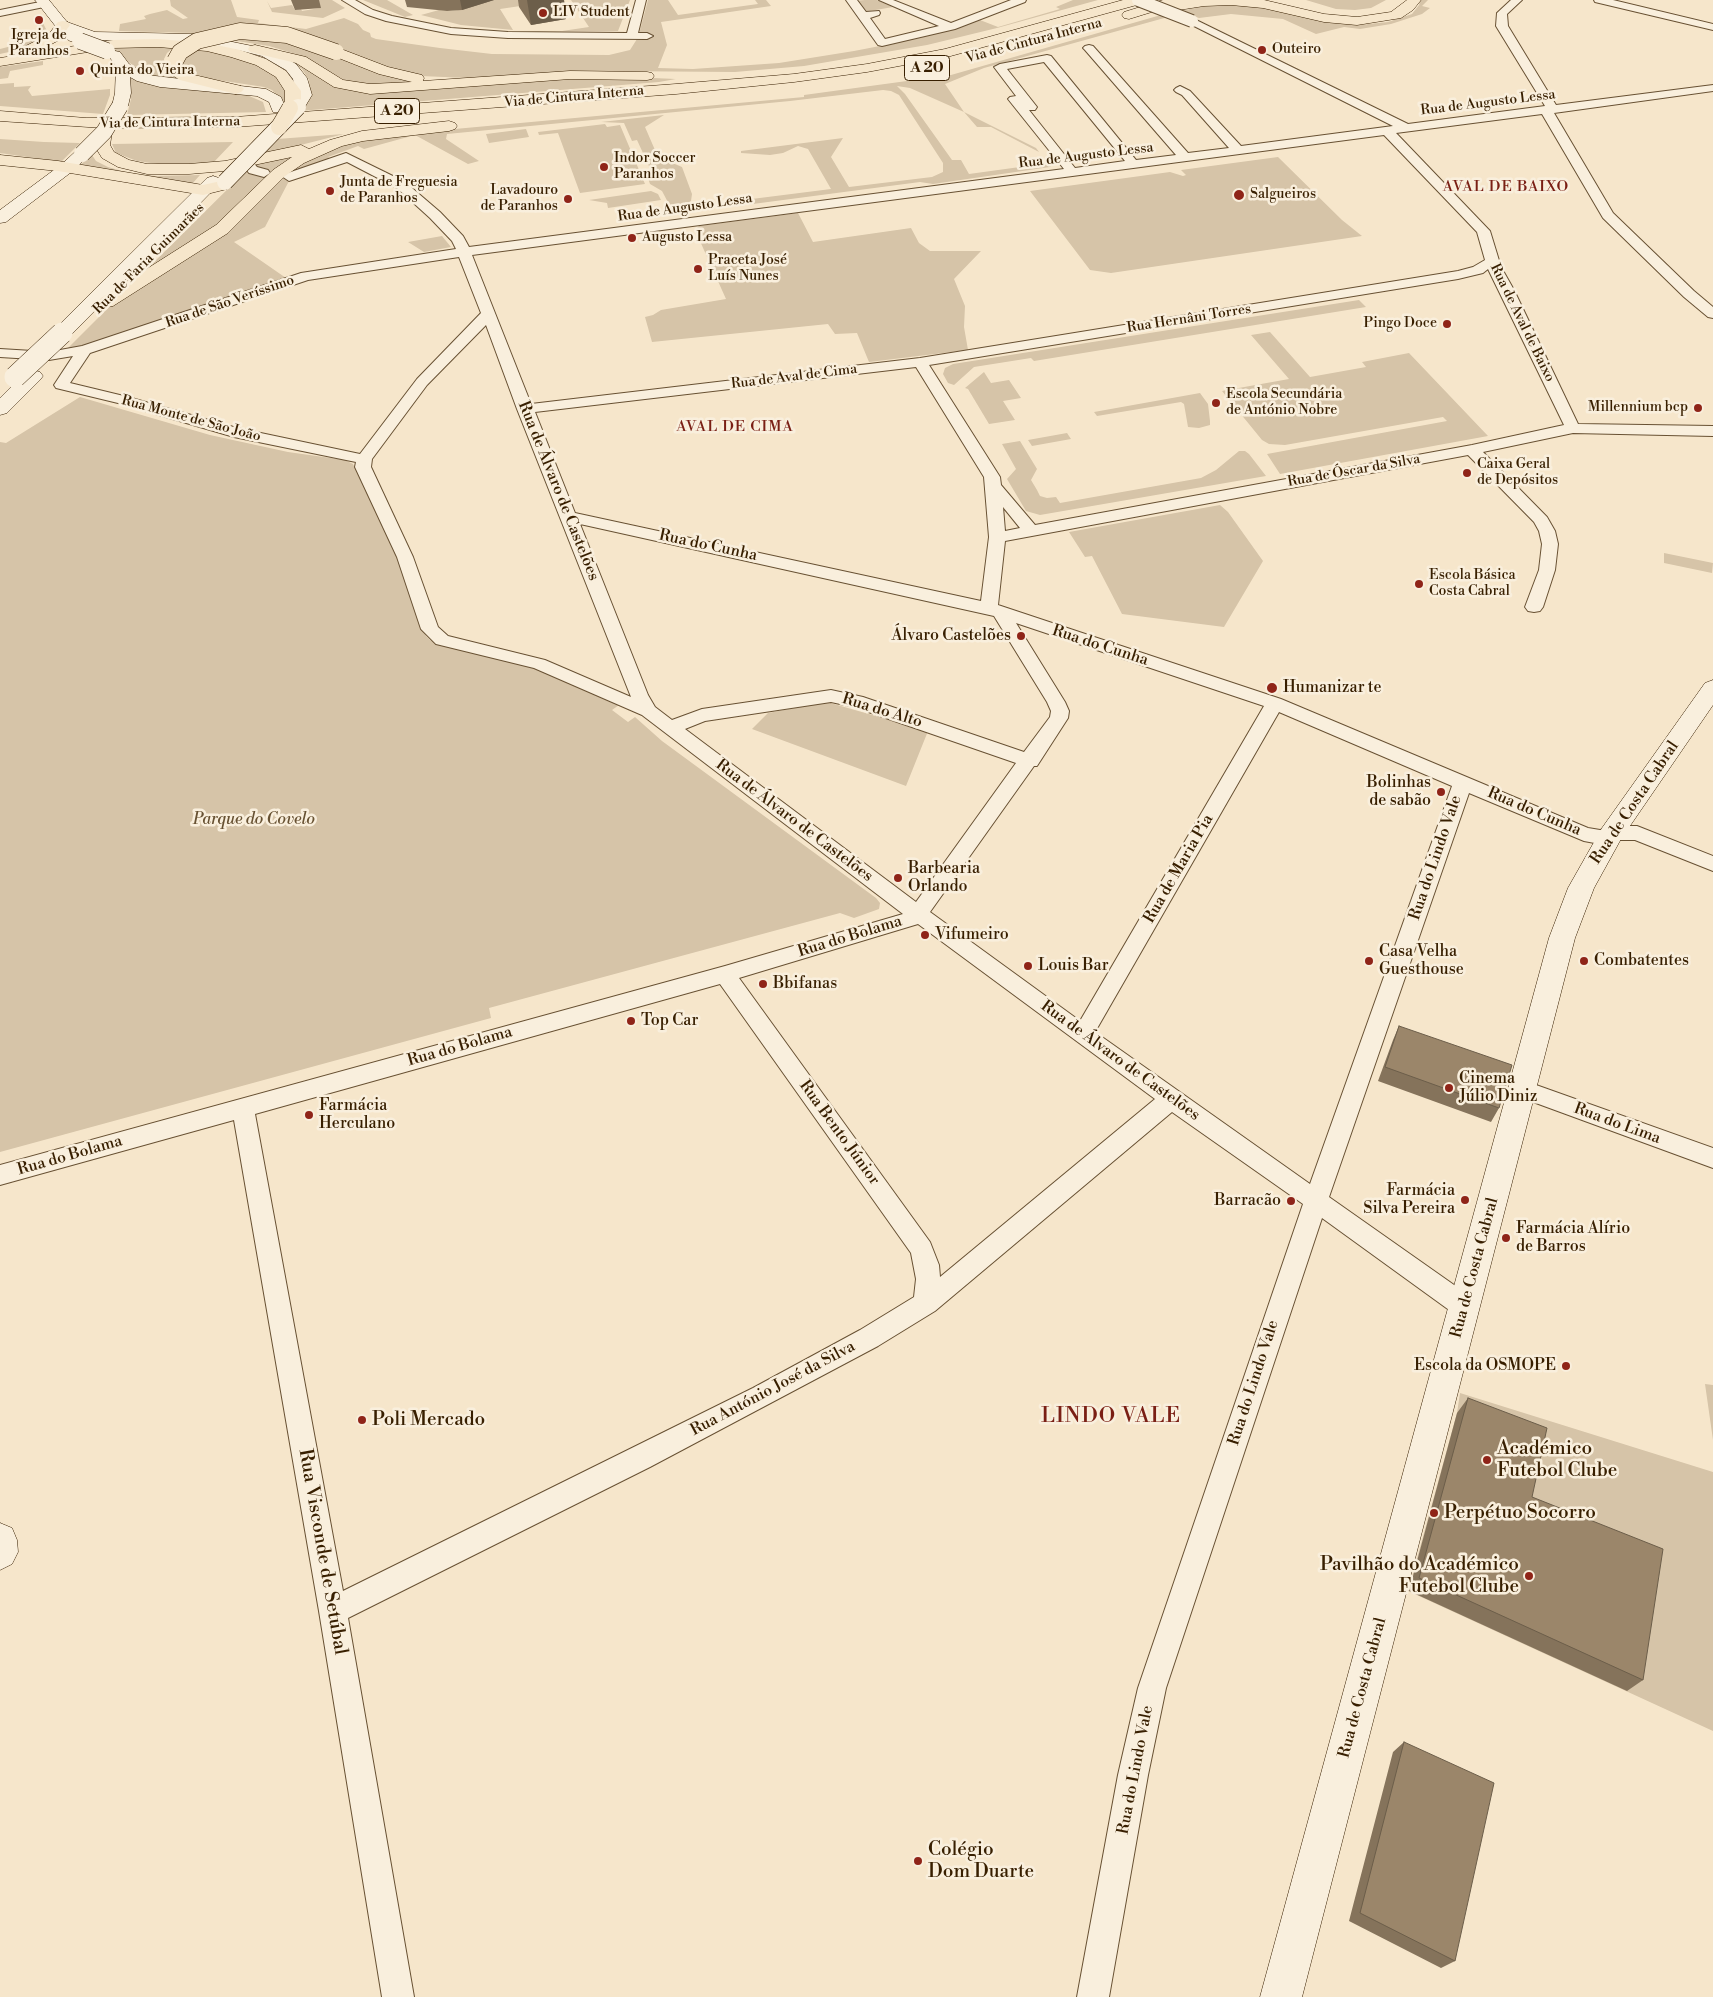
<!DOCTYPE html>
<html>
<head>
<meta charset="utf-8">
<style>
	body { margin:0 }
	canvas { display:block; background:#f6e6cb }
</style>
</head>
<body>
<canvas width="1713" height="1997"></canvas>
<script>
const ctx = document.querySelector('canvas').getContext('2d');
ctx.lineJoin = 'round';
function fill(path, color) { ctx.fillStyle = color; ctx.fill(path, 'evenodd'); }
const toPath = rows => new Path2D(rows.map(r => 'M' + r).join(''));
function strokePath(path, color, width, dash) { ctx.strokeStyle = color; ctx.lineWidth = width; ctx.lineCap = dash ? 'butt' : 'round'; ctx.setLineDash(dash || []); ctx.stroke(path); }
function write(font, color, halo, rows, align = 'center') {
  ctx.font = font + ' "Libre Bodoni",serif'; ctx.lineWidth = 5; ctx.setLineDash([]); ctx.textBaseline = 'middle'; ctx.strokeStyle = halo; ctx.fillStyle = color; for (const [text, x, y, turn = 0] of rows) {
    ctx.save(); ctx.translate(x, y); ctx.rotate((+turn || 0) * Math.PI / 180); ctx.textAlign = isNaN(turn) ? turn : align; if (halo) ctx.strokeText(text, 0, 0); ctx.fillText(text, 0, 0); ctx.restore();
  }
}
const green = toPath([
	[170,0,231,0,237,17,259,20,258,23,306,29,344,18,358,24,363,30,370,33,371,37,376,39,440,48,492,54,609,55,630,50,637,39,650,38,651,34,639,34,648,0,668,0,678,15,758,4,755,0,766,0,771,6,661,22,667,45,658,68,693,69,779,63,854,51,885,45,980,20,998,27,1060,9,1056,7,1073,0,1098,0,997,28,927,45,804,66,735,72,605,71,467,78,421,76,392,69,300,34,212,32,191,34,195,33,119,31,120,24,146,19,144,16,150,14,167,10,183,19,188,18,171,6],
	[317,0,332,0,345,8,323,18,272,12,267,1,271,8,292,5,295,10,301,9,302,11,320,8],
	[363,0,387,0,413,15,405,17],
	[476,0,561,0,500,9,513,30,461,25,421,15,439,10,451,11,465,9,471,7],
	[571,0,630,0,618,31,562,31,589,27],
	[865,0,877,0,893,7,864,12,855,1],
	[1306,0,1386,0,1371,8,1355,10,1336,9],
	[1420,0,1428,0,1422,6,1430,8,1422,14,1391,24,1360,29,1344,27,1316,34,1283,19,1231,14,1199,18,1181,11,1209,5,1227,4,1260,7,1332,23,1359,25,1388,22,1412,14,1419,5],
	[1161,15,1168,17,984,68,945,84,964,112,1036,148,1039,152,991,127,977,127,964,112,910,88,897,86,905,94,952,160,961,160,969,174,1049,163,1051,166,1050,167,933,184,920,182,730,207,728,202,831,189,808,149,798,146,783,153,770,155,741,153,741,151,843,138,831,157,849,187,932,177,943,172,943,163,899,95,891,91,883,90,790,101,447,134,446,139,479,161,468,164,415,135,364,149,358,146,328,157,333,160,291,174,285,179,289,181,265,227,234,242,286,278,176,316,64,352,109,307,215,241,297,165,354,140,422,132,804,97,804,95,951,75],
	[42,21,48,33,46,37,31,47,0,54,0,49,43,38,37,22],
	[267,34,422,82,372,85,348,82,299,55,269,46,217,38],
	[109,47,174,47,167,53,164,59,165,65,172,76,180,80,163,79,143,73],
	[192,48,246,59,275,75,287,88,285,104,272,90,264,87,211,79,188,72,183,69,181,64],
	[284,58,295,61,333,85,341,87,543,78,630,77,676,79,659,82,299,111,310,95,309,80,302,69],
	[43,61,43,65,10,71,8,78,0,79,0,67],
	[130,77,247,95,263,102,266,112,127,115,131,99],
	[14,83,14,87,31,86,28,90,32,96,110,89,110,95,103,114,0,106,0,84],
	[664,115,645,127,658,157,682,167,692,194,691,201,682,209,678,210,672,210,662,191,650,184,648,178,654,177,637,140,632,141,624,123,601,122],
	[605,124,607,127,620,125,645,184,580,193,558,133,539,135,538,132],
	[526,129,529,137,489,143,486,134],
	[344,134,281,150,265,153,277,139],
	[0,139,44,142,80,143,61,162,0,153],
	[233,142,213,163,200,164,158,164,137,161,116,153,112,144],
	[92,155,96,161,108,167,129,173,155,176,200,175,192,184,79,166],
	[294,156,223,221,145,271,252,165],
	[1278,157,1342,220,1362,236,1111,273,1090,270,1030,191,1170,172,1183,176,1186,175,1181,170],
	[651,191,658,194,661,200,608,208,607,203,589,200],
	[798,213,813,242,911,228,919,243,930,251,981,251,954,279,965,306,964,327,968,350,869,362,857,333,835,334,828,324,652,342,645,317,653,315,661,310,726,299,695,230,699,226],
	[442,236,451,247,424,252,408,242],
	[1359,300,1366,307,1034,361,1031,358,974,367,954,385,948,383,943,374,945,368,953,364],
	[1270,332,1310,377,1366,367,1362,362,1409,353,1488,436,1280,474,1267,454,1447,421,1443,417,1285,445,1269,444,1262,440,1222,391,1289,379,1251,335],
	[984,372,991,383,1009,380,1021,398,1003,401,1015,420,989,424,968,389,965,388],
	[1200,393,1208,404,1210,421,1210,425,1199,428,1188,427,1184,404,1181,402,1097,416,1094,412],
	[80,397,210,435,288,452,345,460,353,464,397,556,417,615,426,636,430,640,443,646,540,668,619,705,612,710,628,722,635,717,662,741,876,898,880,903,879,909,854,918,840,913,489,1008,491,1018,0,1152,0,442,6,443],
	[1067,433,1071,439,1032,446,1028,440],
	[1020,441,1037,469,1031,480,1037,490,1040,496,1047,498,1056,497,1060,503,1201,478,1216,470,1239,451,1245,451,1249,454,1266,476,1040,515,1026,511,1007,479,1016,469,1002,444],
	[1220,505,1228,512,1263,561,1224,627,1122,614,1092,556,1085,557,1069,532],
	[1664,553,1713,563,1712,573,1664,563],
	[827,702,928,731,906,786,752,729,768,713],
	[1705,1384,1713,1385,1713,1440],
	[1460,1393,1713,1472,1713,1731,1408,1591,1457,1413]
]);
const street = toPath([
	[342,0,355,0,373,10,392,16,451,28,508,32,627,33,636,0,646,0,638,33,647,33,653,36,647,39,508,38,451,34,386,21,365,14,342,0],
	[846,0,857,0,866,12,879,11,880,13,879,15,870,18,885,39,939,26,879,0,893,0,951,23,1011,0,1026,0,1025,2,955,29,882,46,878,45,846,0],
	[1511,0,1522,0,1507,14,1508,26,1556,105,1713,85,1713,91,1554,113,1613,213,1694,291,1713,307,1713,318,1708,317,1684,297,1603,218,1542,114,1396,133,1490,231,1501,267,1514,290,1578,424,1713,426,1713,436,1573,433,1483,452,1547,517,1555,531,1558,544,1555,570,1543,607,1540,611,1534,612,1528,611,1525,607,1539,570,1542,544,1539,531,1534,522,1468,455,1005,541,998,605,1281,699,1588,828,1600,830,1619,826,1637,826,1713,856,1713,871,1635,840,1619,840,1600,844,1584,841,1469,793,1329,1197,1474,1299,1477,1307,1474,1315,1465,1318,1456,1315,1322,1218,1166,1688,1148,1775,1109,1997,1077,1997,1118,1775,1138,1688,1303,1204,1172,1112,935,1311,878,1346,650,1467,348,1618,414,1997,382,1997,319,1611,234,1120,0,1185,0,1165,725,966,903,914,642,715,534,668,436,644,421,629,397,557,355,467,356,462,234,437,118,403,56,388,54,385,73,356,49,360,0,357,0,349,49,352,82,346,301,273,456,249,452,241,430,218,397,188,347,162,289,181,283,177,285,174,346,153,405,182,440,212,463,236,469,247,1064,169,1008,99,1010,97,1016,96,994,67,1000,64,1047,55,1051,56,1136,160,1176,155,1085,50,1083,48,1085,46,1089,45,1093,46,1188,153,1229,148,1182,95,1176,92,1174,90,1176,88,1180,86,1190,91,1241,146,1393,126,1188,23,1187,21,1188,19,1192,18,1408,124,1545,106,1496,26,1497,13,1511,0],
	[1044,62,1125,161,1075,168,1029,110,1035,110,1037,107,1007,69,1044,62],
	[1384,135,1477,232,1485,260,1473,267,1458,271,920,358,531,404,472,255,1384,135],
	[459,257,481,313,417,379,360,454,237,428,128,397,70,383,90,353,308,280,459,257],
	[1488,269,1564,425,1472,445,1035,525,1001,485,1000,477,929,365,1458,279,1483,273,1488,269],
	[486,325,517,409,631,697,545,660,448,636,438,627,413,557,371,467,372,459,427,385,486,325],
	[916,367,984,477,989,537,981,601,575,513,535,412,916,367],
	[1003,507,1020,528,1005,531,1003,507],
	[580,524,994,616,1047,702,1051,711,1050,717,1024,752,863,697,831,690,702,709,672,720,655,707,648,695,580,524],
	[1016,623,1264,706,1080,1021,930,912,1034,766,1037,766,1068,718,1069,711,1065,702,1016,623],
	[831,702,854,707,1016,763,916,902,685,729,705,721,831,702],
	[1279,712,1452,786,1310,1184,1095,1032,1279,712],
	[918,924,1155,1099,940,1277,939,1265,930,1242,739,978,918,924],
	[720,984,911,1253,916,1279,914,1297,860,1330,753,1388,343,1591,255,1114,720,984],
	[1594,0,1613,0,1713,24,1713,30,1595,2,1594,0],
	[45,1,49,2,50,4,49,6,0,16,0,10,45,1],
	[247,159,251,160,257,167,268,170,270,173,264,177,249,173,241,163,247,159],
	[1522,1080,1713,1148,1713,1168,1514,1095,1511,1089,1514,1083,1522,1080]
]);
const secondary = toPath([
	[35,0,49,0,67,22,95,32,193,34,272,50,296,64,307,78,312,95,303,110,293,110,290,107,296,95,293,79,286,70,262,56,242,51,193,42,95,40,81,37,80,41,70,41,64,37,35,0],
	[115,51,120,52,129,64,147,75,266,89,281,97,286,109,283,112,273,112,269,102,257,96,160,87,137,81,130,77,131,93,128,106,125,109,120,111,115,109,112,106,115,93,116,66,108,55,110,52,115,51],
	[82,149,88,151,90,154,74,170,6,222,0,223,0,210,62,164,76,151,82,149],
	[213,176,219,178,221,181,219,184,69,337,62,339,55,337,53,333,55,329,207,178,213,176],
	[33,370,40,372,43,376,40,380,7,413,0,415,0,398,26,372,33,370],
	[1713,680,1713,705,1621,839,1594,888,1575,938,1302,1997,1260,1997,1549,938,1568,888,1602,828,1705,683,1713,680],
	[0,1523,12,1528,17,1540,18,1552,12,1564,0,1570,0,1523]
]);
const highway = toPath([
	[1123,0,1146,0,1144,3,947,57,867,72,794,82,676,94,235,127,105,128,110,129,112,132,110,145,114,152,129,160,147,164,189,164,225,161,301,145,309,149,330,140,362,131,449,121,455,123,457,126,455,129,449,131,363,141,342,146,304,163,285,176,228,233,113,306,107,307,101,306,98,302,101,298,216,225,273,170,292,157,225,171,189,174,147,174,118,167,102,158,94,145,96,132,98,129,103,128,0,121,0,111,86,118,235,117,676,84,794,74,867,64,945,49,1123,0],
	[1163,0,1264,0,1324,14,1357,17,1391,12,1407,0,1421,0,1413,10,1401,18,1357,25,1324,22,1263,8,1231,5,1204,6,1160,13,1155,11,1129,19,1124,18,1122,15,1124,12,1163,0],
	[63,21,68,22,70,25,59,40,37,52,113,40,158,39,207,43,240,50,266,59,286,71,301,91,301,101,295,111,285,111,282,108,285,101,285,91,276,77,256,65,231,57,207,51,158,47,113,48,0,66,0,58,26,54,22,50,24,47,49,34,58,22,63,21],
	[255,45,306,57,343,80,370,84,412,82,379,74,331,55,329,52,331,49,341,49,388,67,422,75,424,78,423,81,570,71,647,72,652,73,654,76,652,79,647,80,570,79,370,94,334,87,296,63,250,52,248,49,250,46,255,45],
	[175,57,180,58,183,69,190,74,241,86,244,89,241,92,236,94,180,80,172,75,167,66,170,58,175,57],
	[0,155,58,161,203,185,221,181,227,183,229,186,227,189,203,195,58,171,0,165,0,155]
]);
const streetBridge = toPath([
	[1138,0,1192,21]
]);
const secondaryBridgeFar1 = toPath([
	[80,41,107,51],
	[82,154,104,132,120,106],
	[225,182,298,107]
]);
const secondaryBridge = toPath([
	[15,377,62,333]
]);
const highwayBridge = toPath([
	[175,61,180,52,197,41,240,31,287,35,336,52],
	[279,127,290,108]
]);
const wall = toPath([
	[291,0,319,0,321,8,295,10],
	[405,0,494,0,462,10,447,11,407,7],
	[518,0,564,0,566,19,531,25,519,7],
	[1399,1026,1499,1108,1491,1122,1378,1081,1393,1040],
	[1468,1398,1532,1497,1643,1680,1627,1691,1409,1591,1457,1413],
	[1404,1742,1455,1961,1441,1968,1349,1921,1393,1752]
]);
const shadedWall = toPath([
	[460,0,494,0,462,10],
	[527,0,564,0,566,19,531,25]
]);
const building = toPath([
	[1399,1026,1512,1065,1499,1108,1385,1067,1399,1026],
	[1468,1398,1547,1428,1532,1497,1663,1549,1643,1680,1419,1578,1468,1398],
	[1404,1742,1494,1783,1455,1961,1360,1913,1404,1742]
]);
const markers = [
	[543,13,5,"#8f2418"],
	[39,20,5,"#8f2418"],
	[1262,50,5,"#8f2418"],
	[80,71,5,"#8f2418"],
	[604,167,5,"#8f2418"],
	[330,191,5,"#8f2418"],
	[1239,195,6,"#8f2418"],
	[568,199,5,"#8f2418"],
	[632,238,5,"#8f2418"],
	[698,269,5,"#8f2418"],
	[1447,324,5,"#8f2418"],
	[1216,403,5,"#8f2418"],
	[1698,408,5,"#8f2418"],
	[1467,473,5,"#8f2418"],
	[1419,584,5,"#8f2418"],
	[1021,636,5,"#8f2418"],
	[1272,688,6,"#8f2418"],
	[1441,792,5,"#8f2418"],
	[898,878,5,"#8f2418"],
	[925,935,5,"#8f2418"],
	[1369,961,5,"#8f2418"],
	[1584,961,5,"#8f2418"],
	[1028,966,5,"#8f2418"],
	[763,984,5,"#8f2418"],
	[631,1021,5,"#8f2418"],
	[1449,1088,5,"#8f2418"],
	[309,1115,5,"#8f2418"],
	[1465,1200,5,"#8f2418"],
	[1291,1201,5,"#8f2418"],
	[1506,1238,5,"#8f2418"],
	[1566,1366,5,"#8f2418"],
	[362,1420,5,"#8f2418"],
	[1487,1460,5,"#8f2418"],
	[1434,1513,5,"#8f2418"],
	[1529,1576,5,"#8f2418"],
	[918,1861,5,"#8f2418"]
];
const farPoinames = [
	["LIV Student",553,13],
	["Igreja de",39,36,"center"],
	["Paranhos",39,52,"center"],
	["Outeiro",1272,50],
	["Quinta do Vieira",90,71],
	["Indor Soccer",614,159],
	["Paranhos",614,175],
	["Junta de Freguesia",340,183],
	["de Paranhos",340,199],
	["Lavadouro",558,191,"right"],
	["de Paranhos",558,207,"right"],
	["Salgueiros",1250,195],
	["Augusto Lessa",642,238],
	["Praceta José",708,261],
	["Luís Nunes",708,277],
	["Pingo Doce",1437,324,"right"],
	["Escola Secundária",1226,395],
	["de António Nobre",1226,411],
	["Millennium bcp",1688,408,"right"],
	["Caixa Geral",1477,465],
	["de Depósitos",1477,481],
	["Escola Básica",1429,576],
	["Costa Cabral",1429,592]
];
const farStreetnames = [
	["Via de Cintura Interna",1034,41,-15],
	["Via de Cintura Interna",574,97,-5],
	["Rua de Augusto Lessa",1488,103,-7],
	["Via de Cintura Interna",170,123,-1],
	["Rua de Augusto Lessa",1086,156,-7],
	["Rua de Augusto Lessa",685,208,-8],
	["Rua de Faria Guimarães",149,259,-45],
	["Rua de São Veríssimo",230,302,-19],
	["Rua Hernâni Torres",1189,319,-9],
	["Rua de Aval de Baixo",1522,323,64],
	["Rua de Aval de Cima",794,377,-7],
	["Rua Monte de São João",191,419,15],
	["Rua de Óscar da Silva",1354,471,-10]
];
const shields = [
	[927,68,45],
	[397,111,45]
];
const shieldNames = [
	["A 20",927,68],
	["A 20",397,111]
];
const farNeighbourhoodnames = [
	["AVAL DE BAIXO",1506,187],
	["AVAL DE CIMA",735,427]
];
const streetNames = [
	["Rua de Álvaro de Castelões",558,491,68],
	["Rua do Cunha",708,546,12],
	["Rua do Cunha",1100,646,18],
	["Rua do Alto",882,711,17],
	["Rua de Costa Cabral",1635,803,-56],
	["Rua do Cunha",1534,812,23],
	["Rua de Álvaro de Castelões",794,821,37],
	["Rua do Lindo Vale",1436,858,-71],
	["Rua de Maria Pia",1179,869,-60],
	["Rua do Bolama",850,937,-17],
	["Rua do Bolama",460,1047,-16],
	["Rua de Álvaro de Castelões",1120,1061,36],
	["Rua do Lima",1617,1124,20],
	["Rua Bento Júnior",839,1133,54],
	["Rua do Bolama",70,1156,-16],
	["Rua de Costa Cabral",1475,1268,-75],
	["Rua do Lindo Vale",1254,1383,-72],
	["Rua António José da Silva",773,1389,-28],
	["Rua de Costa Cabral",1363,1688,-75],
	["Rua do Lindo Vale",1136,1770,-79]
];
const poiNames = [
	["Álvaro Castelões",1011,636,"right"],
	["Humanizar te",1283,688],
	["Bolinhas",1431,783,"right"],
	["de sabão",1431,801,"right"],
	["Barbearia",908,869],
	["Orlando",908,887],
	["Vifumeiro",935,935],
	["Casa Velha",1379,952],
	["Guesthouse",1379,970],
	["Combatentes",1594,961],
	["Louis Bar",1038,966],
	["Bbifanas",773,984],
	["Top Car",641,1021],
	["Cinema",1459,1079],
	["Júlio Diniz",1459,1097],
	["Farmácia",319,1106],
	["Herculano",319,1124],
	["Farmácia",1455,1191,"right"],
	["Silva Pereira",1455,1209,"right"],
	["Barracão",1281,1201,"right"],
	["Farmácia Alírio",1516,1229],
	["de Barros",1516,1247],
	["Escola da OSMOPE",1556,1366,"right"]
];
const parkNames = [
	["Parque do Covelo",254,820]
];
const nearPoinames = [
	["Poli Mercado",372,1420],
	["Académico",1497,1449],
	["Futebol Clube",1497,1471],
	["Perpétuo Socorro",1444,1513],
	["Pavilhão do Académico",1519,1565,"right"],
	["Futebol Clube",1519,1587,"right"],
	["Colégio",928,1850],
	["Dom Duarte",928,1872]
];
const nearStreetnames = [
	["Rua Visconde de Setúbal",322,1552,80]
];
const nearNeighbourhoodnames = [
	["LINDO VALE",1111,1417]
];
fill(green, '#d6c4a8');
strokePath(street, '#685133', 2);
strokePath(secondary, '#381f00', 1);
strokePath(highway, '#381f00', 1);
fill(street, '#f9efdd');
fill(secondary, '#f9efdd');
fill(highway, '#f6e6cb');
strokePath(streetBridge, '#685133', 14, []);
strokePath(secondaryBridgeFar1, '#381f00', 17, []);
strokePath(secondaryBridge, '#381f00', 22, []);
strokePath(highwayBridge, '#381f00', 17, []);
strokePath(streetBridge, '#f9efdd', 12);
strokePath(secondaryBridgeFar1, '#f9efdd', 16);
strokePath(secondaryBridge, '#f9efdd', 21);
strokePath(highwayBridge, '#f6e6cb', 16);
fill(wall, '#85735b');
fill(shadedWall, '#6c5e4a');
fill(building, '#9b866a');
strokePath(building, '#6c5e4a', 1);
for (const [x, y, r, color] of markers) { const dot = new Path2D(); dot.arc(x, y, r, 0, 2 * Math.PI); ctx.fillStyle = color; ctx.fill(dot); strokePath(dot, '#f9efdd', 2); }
write('14px', '#381f00', '#f9efdd', farPoinames, 'left');
write('14px', '#381f00', '#f9efdd', farStreetnames);
for (const [x, y, w] of shields) { const box = new Path2D(); box.roundRect(x - w / 2, y - 12.5, w, 25, 4); ctx.fillStyle = '#f9efdd'; ctx.fill(box); strokePath(box, '#381f00', 1); }
write('bold 15px', '#381f00', null, shieldNames);
ctx.letterSpacing = '1px';
write('15px', '#7a1f14', '#f9efdd', farNeighbourhoodnames);
ctx.letterSpacing = '0px';
write('16px', '#381f00', '#f9efdd', streetNames);
write('16px', '#381f00', '#f9efdd', poiNames, 'left');
write('italic 16px', '#675132', '#f9efdd', parkNames);
write('19px', '#381f00', '#f9efdd', nearPoinames, 'left');
write('19px', '#381f00', '#f9efdd', nearStreetnames);
ctx.letterSpacing = '1px';
write('21px', '#7a1f14', '#f9efdd', nearNeighbourhoodnames);
ctx.letterSpacing = '0px';
</script>
</body>
</html>
